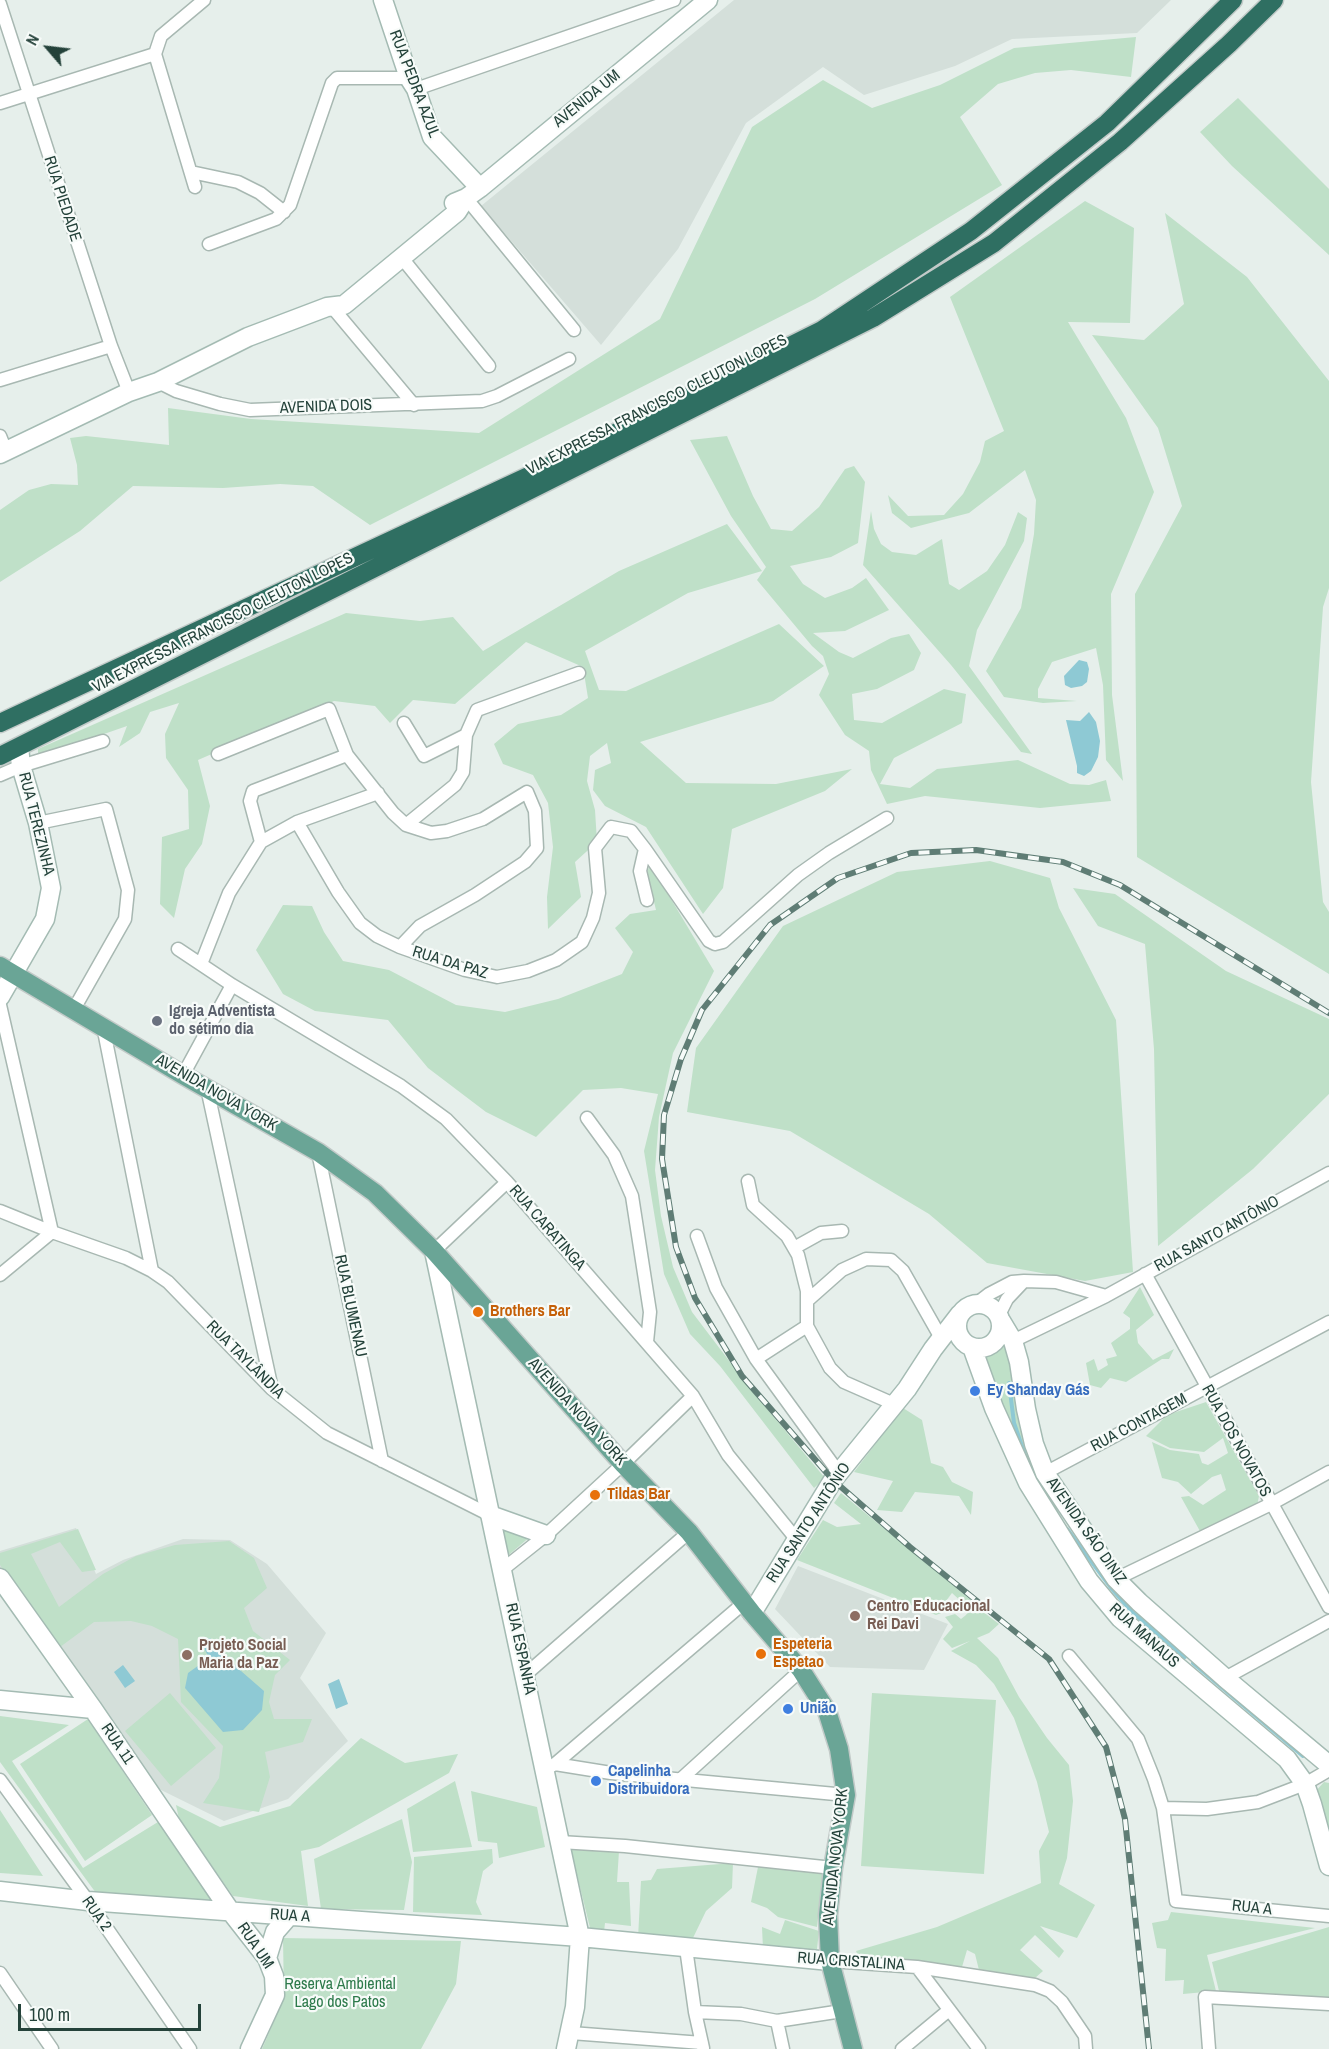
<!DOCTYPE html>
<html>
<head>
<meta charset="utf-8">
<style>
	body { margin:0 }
	#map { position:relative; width:1329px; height:2049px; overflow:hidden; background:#e6efeb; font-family:"Archivo Narrow",sans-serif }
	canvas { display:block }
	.north { position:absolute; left:18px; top:18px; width:60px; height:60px; -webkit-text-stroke:4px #f7fbf9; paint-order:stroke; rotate:298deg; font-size:16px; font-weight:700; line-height:24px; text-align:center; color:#24423a }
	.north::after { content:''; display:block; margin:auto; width:21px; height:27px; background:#24423a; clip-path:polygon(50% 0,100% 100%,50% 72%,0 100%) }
	.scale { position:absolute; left:18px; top:2004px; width:183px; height:27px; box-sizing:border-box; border:3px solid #24423a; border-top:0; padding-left:8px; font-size:18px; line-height:21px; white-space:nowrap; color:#24423a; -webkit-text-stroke:4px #f7fbf9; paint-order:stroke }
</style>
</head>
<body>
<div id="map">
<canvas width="1329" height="2049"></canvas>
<div class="north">N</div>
<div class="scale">100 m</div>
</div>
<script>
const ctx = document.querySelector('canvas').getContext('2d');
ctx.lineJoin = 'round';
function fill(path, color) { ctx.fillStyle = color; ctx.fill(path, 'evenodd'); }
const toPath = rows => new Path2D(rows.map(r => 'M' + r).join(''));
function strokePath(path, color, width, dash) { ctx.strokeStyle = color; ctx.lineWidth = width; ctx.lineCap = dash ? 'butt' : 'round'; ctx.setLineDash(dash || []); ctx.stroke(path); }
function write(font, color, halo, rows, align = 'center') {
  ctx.font = font + ' "Archivo Narrow",sans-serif'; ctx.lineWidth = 4.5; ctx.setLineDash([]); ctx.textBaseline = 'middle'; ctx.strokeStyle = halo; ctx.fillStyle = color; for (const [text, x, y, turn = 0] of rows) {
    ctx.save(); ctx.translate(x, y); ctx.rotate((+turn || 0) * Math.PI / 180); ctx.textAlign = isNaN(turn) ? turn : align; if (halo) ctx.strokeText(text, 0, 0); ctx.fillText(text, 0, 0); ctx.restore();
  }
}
const built = toPath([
	[734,0,1171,0,1137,33,1012,39,955,66,864,95,823,67,746,123,678,249,601,345,481,206],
	[76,1528,96,1574,123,1560,183,1539,230,1540,267,1564,326,1633,300,1678,348,1741,288,1799,224,1821,157,1788,0,1569,0,1551],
	[798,1566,948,1624,924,1670,830,1667,775,1609]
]);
const green = toPath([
	[1136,37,1131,77,1071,70,1035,73,998,84,960,117,1002,185,815,299,370,525,313,486,280,484,223,488,133,486,80,531,0,582,0,510,29,490,51,484,78,485,77,465,70,438,86,436,169,445,168,408,251,419,479,433,660,319,752,127,823,80,872,108,940,85,1014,48],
	[1238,98,1329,189,1329,255,1232,166,1200,132],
	[1085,201,1134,228,1130,323,1068,322,1126,418,1154,492,1111,594,1112,695,1123,781,1106,760,1103,685,1096,648,1052,662,1038,689,1038,698,1077,701,1043,703,1004,697,986,671,1021,608,1034,534,1036,500,1025,470,969,513,911,528,892,513,888,495,908,516,944,515,963,494,980,462,985,441,1004,431,950,297],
	[1165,213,1247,277,1329,381,1329,588,1323,607,1311,782,1323,902,1329,912,1329,974,1137,857,1135,594,1182,506,1158,428,1092,335,1144,340,1184,304],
	[727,436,753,496,771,529,792,531,819,507,845,469,854,466,865,482,858,543,831,557,790,566,803,584,825,598,852,588,866,578,889,610,845,631,813,633,839,652,853,658,891,638,909,634,921,653,914,670,877,689,852,694,854,720,882,723,944,689,966,694,962,723,894,758,880,784,910,788,937,769,1018,760,1070,784,1089,785,1106,780,1111,801,1040,808,925,796,887,804,871,770,869,751,845,735,819,695,829,674,823,656,812,646,757,580,766,567,731,516,690,440],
	[871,511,874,529,881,544,892,552,916,555,942,539,949,584,959,590,987,571,1005,545,1018,512,1027,518,1024,541,977,630,969,666,1032,754,1021,752,951,665,863,565],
	[727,524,762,571,688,593,585,651,599,690,626,691,779,624,824,666,773,701,640,742,686,783,776,784,852,769,825,791,732,829,723,888,703,914,646,827,605,806,593,790,595,770,611,763,607,743,590,756,587,781,595,810,597,842,575,862,581,897,548,929,547,897,553,847,548,803,533,775,503,764,494,744,518,724,561,715,588,698,583,667,526,642,455,704,413,700,390,723,375,706,334,701,198,760,210,806,202,844,185,869,174,918,160,904,162,837,189,829,188,790,166,758,165,734,179,703,150,712,140,733,119,747,127,726,38,757,38,749,346,613,420,621,453,617,483,651,619,571],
	[990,861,1050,878,1059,908,1116,1020,1133,1272,1085,1281,987,1263,929,1214,790,1131,687,1112,696,1048,783,926,897,872],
	[650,864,714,971,673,1053,659,1117,655,1170,661,1216,673,1267,692,1312,752,1391,825,1478,814,1488,720,1366,690,1334,664,1274,644,1151,658,1094,621,1088,583,1090,536,1137,486,1112,428,1068,388,1020,315,1011,283,994,256,950,283,905,312,906,324,932,343,961,389,970,456,1005,505,1012,558,999,622,974,633,952,615,928,630,914,656,910,647,873],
	[1073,888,1115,894,1226,971,1329,1019,1329,1094,1253,1169,1158,1246,1154,1049,1145,944,1098,926],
	[1140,1287,1154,1315,1136,1330,1138,1343,1153,1360,1174,1349,1169,1359,1162,1359,1126,1382,1110,1378,1101,1388,1090,1385,1086,1363,1094,1359,1098,1371,1108,1365,1106,1359,1117,1356,1111,1343,1130,1329,1130,1318,1123,1313],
	[1006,1341,1031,1452,1020,1453,979,1354,995,1350],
	[1206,1402,1259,1496,1257,1506,1201,1533,1181,1497,1189,1496,1203,1505,1226,1490,1221,1474,1212,1477,1191,1494,1178,1482,1162,1478,1152,1442,1170,1450,1199,1454,1202,1463,1208,1465,1228,1453,1223,1438,1204,1452,1170,1448,1146,1436,1167,1415],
	[903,1408,922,1420,931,1463,943,1467,952,1482,973,1492,971,1515,959,1496,915,1492,902,1512,877,1510,893,1481,854,1472],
	[841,1493,976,1604,966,1606,952,1593,946,1601,952,1609,936,1615,797,1560,823,1520,837,1527,861,1524,834,1503],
	[497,1523,531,1536,505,1558],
	[78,1529,96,1570,82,1572,60,1542,31,1554,59,1607,103,1574,136,1556,175,1545,229,1541,254,1558,267,1588,244,1608,253,1631,290,1660,275,1675,269,1702,274,1719,312,1719,303,1742,265,1752,270,1777,259,1812,203,1803,219,1778,223,1746,181,1702,178,1639,152,1626,131,1621,94,1622,60,1647,0,1565,0,1553],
	[970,1609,982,1611,999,1624,989,1633,977,1638,998,1658,1019,1697,1047,1738,1069,1765,1073,1801,1067,1858,1059,1884,1095,1905,1077,1938,1040,1926,1064,1951,1059,1958,1035,1935,1020,1950,1043,1971,1035,1978,979,1970,975,1954,967,1950,962,1967,859,1958,856,1951,937,1927,1041,1883,1039,1851,1049,1832,1037,1782,1014,1718,994,1684,976,1665,951,1651,970,1641,952,1648,943,1639,953,1627,945,1617,955,1614,961,1619,966,1615],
	[170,1693,216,1748,171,1786,125,1731],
	[872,1693,996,1700,984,1874,861,1866],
	[0,1716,69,1725,12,1761,83,1868,158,1822,211,1900,96,1893,0,1762],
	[88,1719,152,1815,85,1861,20,1764],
	[361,1738,405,1763,458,1754,449,1773,319,1847,301,1851,308,1906,233,1896,179,1819,176,1805,220,1827,290,1806],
	[455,1781,472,1847,413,1852,407,1809],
	[1324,1782,1329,1783,1329,1831,1315,1792],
	[471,1791,537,1807,545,1847,499,1858,497,1843,478,1841],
	[0,1810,43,1876,0,1873],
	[402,1819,412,1862,404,1910,321,1909,314,1859],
	[492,1849,493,1863,483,1871,476,1902,482,1915,413,1912,414,1857],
	[571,1850,619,1851,617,1882,629,1882,631,1926,605,1923,604,1932,590,1928],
	[733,1863,732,1888,706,1911,692,1940,638,1938,641,1881,651,1880,657,1869],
	[758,1867,823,1871,817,1927,778,1917,767,1908,751,1902],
	[1171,1912,1315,1928,1207,1955,1216,1991,1183,1994,1184,1980,1165,1981,1166,1949,1157,1948,1152,1923,1168,1920],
	[785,1920,819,1931,817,1949,808,1954,763,1949,762,1927,780,1934],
	[1329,1927,1329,2000,1219,1991,1212,1962],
	[283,1938,461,1941,456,1984,421,2049,262,2049,284,1998]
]);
const water = toPath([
	[1079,660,1087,662,1089,669,1087,682,1082,686,1071,688,1065,685,1064,676],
	[1089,712,1096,722,1100,741,1098,757,1091,771,1084,776,1077,773,1077,766,1066,720,1080,721],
	[210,1638,241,1671,264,1691,262,1710,243,1730,223,1732,185,1688,188,1673,209,1658,201,1642],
	[123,1665,135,1681,125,1688,114,1672],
	[339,1679,348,1704,336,1709,328,1684]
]);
const stream = toPath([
	[1009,1383,1014,1423,1026,1458],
	[1067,1529,1112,1589,1131,1611,1185,1657],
	[1193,1663,1303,1756]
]);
const street = toPath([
	[0,4,111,346,129,392],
	[155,54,161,36,204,0],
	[416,89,674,0],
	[0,103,155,54,195,187],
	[191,172,238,182,260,193,284,212],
	[466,198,574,330],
	[209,244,276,219,290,205,332,83,337,78,409,78],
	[402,258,489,366],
	[332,307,414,405],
	[0,380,111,346],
	[158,382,176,391,220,404,250,410,482,401,497,396,569,359],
	[0,436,6,451],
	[404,723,424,756,466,735],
	[218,754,329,709,347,755,393,813,406,825,431,833,447,831,483,819,527,792,535,811,537,848,525,862,475,895,420,926,400,947],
	[0,775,21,766,103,741],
	[297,822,338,892,360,923,377,936,400,947,465,970,497,977,528,971,556,960,582,942,593,918,599,893,595,848,611,827,631,831,645,849,640,871,647,900],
	[38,823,106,809,128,890,125,919,74,1009],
	[406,825,455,785,463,772,466,735,477,710,579,673],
	[261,842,250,801,253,791,347,755],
	[645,849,709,941,715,944,723,942,798,875,829,853,887,818],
	[178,949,232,985,401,1086,446,1119,507,1182,693,1396,728,1455,797,1540],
	[201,964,229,893,261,842,297,822,378,793],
	[0,1005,52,1232],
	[103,1026,152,1271],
	[183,1075,232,985],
	[207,1088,272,1389],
	[587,1118,614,1155,632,1196,650,1312,647,1342],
	[318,1152,382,1461],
	[748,1181,753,1205,787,1236,798,1255,807,1291,807,1326,830,1368,844,1382,894,1404],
	[0,1211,52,1232,126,1258,152,1271,168,1282,272,1389,327,1433,490,1515],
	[697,1236,716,1288,756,1359,839,1473],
	[794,1248,821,1233,842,1231],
	[434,1251,507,1182],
	[1145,1274,1329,1607],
	[0,1275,52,1232],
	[807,1301,842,1270,866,1259,891,1260,903,1271,941,1338],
	[976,1304,989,1294,1012,1282,1024,1281,1056,1282,1106,1296,1329,1173],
	[999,1315,1007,1299,1024,1281],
	[1013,1341,1106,1296],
	[756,1359,807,1326],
	[1045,1473,1329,1322],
	[502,1570,546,1535,623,1464,693,1396],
	[1116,1579,1271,1504,1329,1472],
	[1069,1656,1138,1739,1154,1779,1163,1808,1176,1901,1329,1916],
	[525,1675,689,1532],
	[1225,1678,1329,1621],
	[555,1764,745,1602],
	[546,1769,555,1764,611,1773,846,1795],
	[681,1779,801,1670],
	[0,1780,88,1901,190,2049],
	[1163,1808,1207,1809,1258,1802,1305,1784,1329,1770],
	[560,1842,625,1846,833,1868],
	[686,1948,695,2012,703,2048],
	[830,1961,917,1967,1035,1985,1050,1991,1062,2002,1085,2036,1086,2049],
	[917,1967,979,2049],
	[0,1973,52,2049],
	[695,2012,741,2014,777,2021,842,2011],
	[777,2021,783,2049],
	[571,2033,702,2043],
	[902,2049,949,2010],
	[1209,2049,1205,1997,1329,2004]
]);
const secondary = toPath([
	[383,0,409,78,416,89,432,137,480,188],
	[454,203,466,198,480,188,708,0],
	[0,454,129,392,158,382,248,337,327,307,344,305,457,212,466,198],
	[0,997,45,919,51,888,38,823,21,766,19,747],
	[434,1251,580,1937,575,2007,566,2049],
	'957 1326a22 22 0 1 1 44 0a22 22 0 1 1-44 0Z',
	[1001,1321,1013,1341,1019,1362,1026,1409,1034,1444,1045,1473,1116,1579,1139,1602,1225,1678,1329,1765],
	[972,1347,994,1408,1028,1483,1089,1581,1120,1618,1287,1759,1305,1784,1312,1804,1329,1866],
	[490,1515,546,1535],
	[0,1578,93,1709,231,1912,267,1958,274,1976,275,1995,250,2049],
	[752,1613,833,1480,907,1389,933,1349,960,1314],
	[0,1700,93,1709],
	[0,1891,88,1901,580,1937,830,1961],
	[267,1958,275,1932,289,1916]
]);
const primary = toPath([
	[0,966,183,1075,318,1152,375,1193,434,1251,623,1464,689,1532,752,1613,801,1670,827,1711,839,1749,846,1795,833,1868,828,1915,830,1961,853,2049]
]);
const highway = toPath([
	[0,723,533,474,822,330,971,231,1107,123,1233,0],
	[0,756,873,318,994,243,1120,142,1229,44,1274,0]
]);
const rail = toPath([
	[1149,2049,1125,1819,1106,1747,1049,1659,910,1547,833,1480,742,1376,695,1298,676,1247,662,1159,664,1115,681,1059,702,1010,770,925,838,878,911,853,976,850,1063,862,1120,885,1329,1013]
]);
const markers = [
	[157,1021,6,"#6b7280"],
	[478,1312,6,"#e8710a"],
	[975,1391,6,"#3f7fe0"],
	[595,1495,6,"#e8710a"],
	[855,1616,6,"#8d6e63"],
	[761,1654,6,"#e8710a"],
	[187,1655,6,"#8d6e63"],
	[788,1709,6,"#3f7fe0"],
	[596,1781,6,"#3f7fe0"]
];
const streetNames = [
	["RUA PEDRA AZUL",414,84,69],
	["AVENIDA UM",587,99,-39],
	["RUA PIEDADE",62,199,72],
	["VIA EXPRESSA FRANCISCO CLEUTON LOPES",657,405,-27],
	["AVENIDA DOIS",326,407,-2],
	["VIA EXPRESSA FRANCISCO CLEUTON LOPES",223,623,-27],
	["RUA TEREZINHA",36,824,76],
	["RUA DA PAZ",450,963,17],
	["AVENIDA NOVA YORK",216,1093,30],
	["RUA CARATINGA",547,1228,49],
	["RUA SANTO ANTÔNIO",1217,1234,-29],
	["RUA BLUMENAU",350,1306,78],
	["RUA TAYLÂNDIA",245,1360,45],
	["AVENIDA NOVA YORK",577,1412,48],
	["RUA CONTAGEM",1139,1423,-28],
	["RUA DOS NOVATOS",1236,1441,61],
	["RUA SANTO ANTÔNIO",809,1523,-57],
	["AVENIDA SÃO DINIZ",1086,1531,55],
	["RUA MANAUS",1144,1636,42],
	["RUA ESPANHA",520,1649,78],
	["RUA 11",117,1744,56],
	["AVENIDA NOVA YORK",836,1857,-84],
	["RUA A",1252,1908,6],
	["RUA 2",96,1914,55],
	["RUA A",290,1916,4],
	["RUA UM",255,1946,56],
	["RUA CRISTALINA",851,1962,4]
];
const worshipNames = [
	["Igreja Adventista",169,1012],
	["do sétimo dia",169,1030]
];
const foodNames = [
	["Brothers Bar",490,1312],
	["Tildas Bar",607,1495],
	["Espeteria",773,1645],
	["Espetao",773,1663]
];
const shopNames = [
	["Ey Shanday Gás",987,1391],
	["União",800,1709],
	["Capelinha",608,1772],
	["Distribuidora",608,1790]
];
const educationNames = [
	["Centro Educacional",867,1607],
	["Rei Davi",867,1625],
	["Projeto Social",199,1646],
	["Maria da Paz",199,1664]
];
const parkNames = [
	["Reserva Ambiental",340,1985],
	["Lago dos Patos",340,2003]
];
fill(built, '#d4dfda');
fill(green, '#bfe0c8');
fill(water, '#8ec9d4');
strokePath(stream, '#8ec9d4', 4);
strokePath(street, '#a8b8b2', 15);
strokePath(secondary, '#a4bbb3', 21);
strokePath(primary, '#c2cac8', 21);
strokePath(highway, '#c2cac8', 21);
strokePath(street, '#fff', 12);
strokePath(secondary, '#fff', 18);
strokePath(primary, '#6aa596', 18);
strokePath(highway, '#2f6f62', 18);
strokePath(rail, '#5f7d75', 6);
strokePath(rail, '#f7fbf9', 4, [11]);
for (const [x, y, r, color] of markers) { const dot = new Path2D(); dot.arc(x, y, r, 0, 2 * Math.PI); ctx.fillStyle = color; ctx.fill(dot); strokePath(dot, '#f7fbf9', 2); }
write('16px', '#24423a', '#f7fbf9', streetNames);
write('bold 16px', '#5b616d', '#f7fbf9', worshipNames, 'left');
write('bold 16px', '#c56008', '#f7fbf9', foodNames, 'left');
write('bold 16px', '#366cbe', '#f7fbf9', shopNames, 'left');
write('bold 16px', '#785e54', '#f7fbf9', educationNames, 'left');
write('16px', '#2d7a4b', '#f7fbf9', parkNames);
</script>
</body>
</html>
